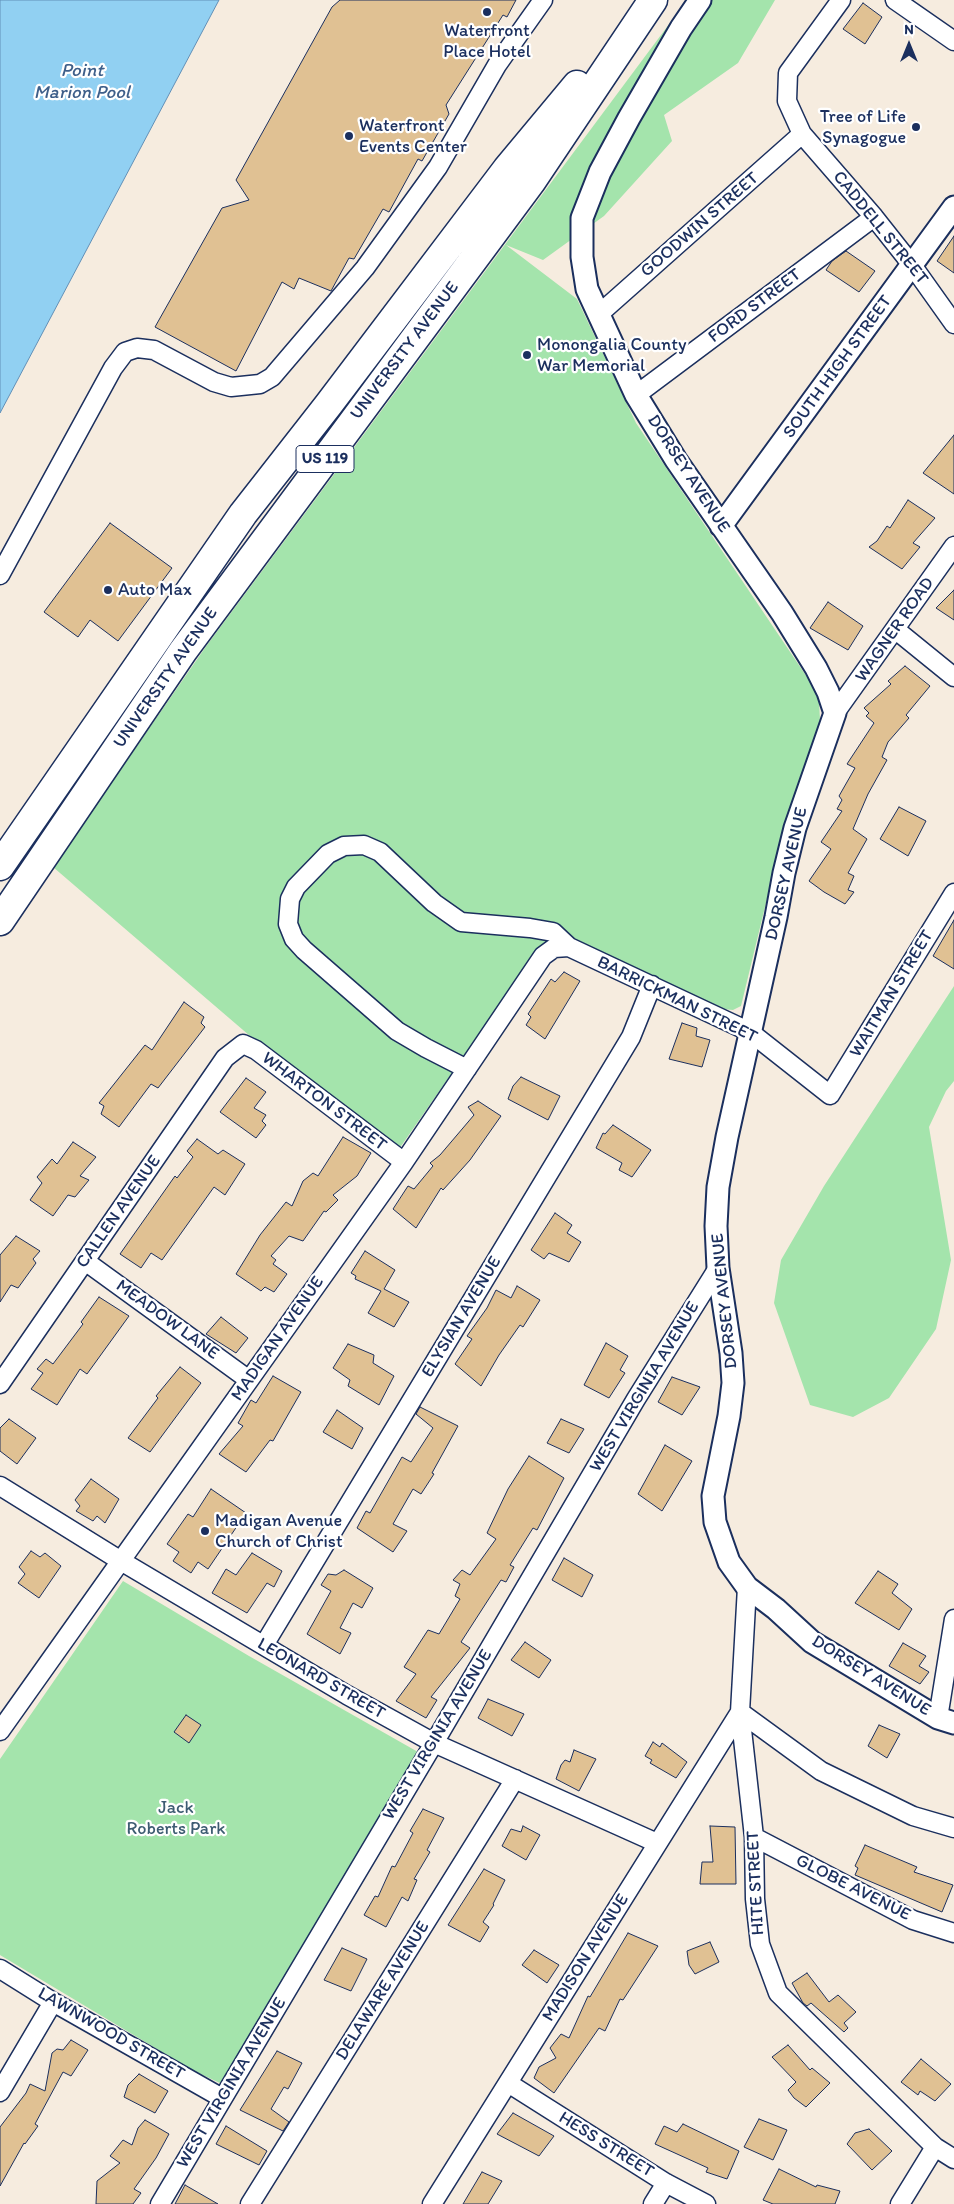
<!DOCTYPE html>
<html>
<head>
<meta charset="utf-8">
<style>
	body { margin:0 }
	#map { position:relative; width:954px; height:2204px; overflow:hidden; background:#f6ecdf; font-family:Itim,sans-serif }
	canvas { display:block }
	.north { position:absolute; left:884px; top:20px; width:50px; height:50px; -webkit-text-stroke:4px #fff; paint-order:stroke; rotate:0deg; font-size:14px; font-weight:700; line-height:20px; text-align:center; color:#1b2f5e }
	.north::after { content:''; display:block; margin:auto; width:18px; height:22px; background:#1b2f5e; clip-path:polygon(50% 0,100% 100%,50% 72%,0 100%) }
</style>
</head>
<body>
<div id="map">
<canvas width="954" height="2204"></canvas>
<div class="north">N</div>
</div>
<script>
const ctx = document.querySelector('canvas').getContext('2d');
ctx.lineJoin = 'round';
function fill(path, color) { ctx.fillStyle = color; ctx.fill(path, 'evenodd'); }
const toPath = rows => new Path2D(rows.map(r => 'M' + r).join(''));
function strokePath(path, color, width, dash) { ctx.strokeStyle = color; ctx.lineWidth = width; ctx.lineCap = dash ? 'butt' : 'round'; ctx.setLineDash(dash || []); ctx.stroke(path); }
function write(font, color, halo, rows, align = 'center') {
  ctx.font = font + ' Itim,sans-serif'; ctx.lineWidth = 4.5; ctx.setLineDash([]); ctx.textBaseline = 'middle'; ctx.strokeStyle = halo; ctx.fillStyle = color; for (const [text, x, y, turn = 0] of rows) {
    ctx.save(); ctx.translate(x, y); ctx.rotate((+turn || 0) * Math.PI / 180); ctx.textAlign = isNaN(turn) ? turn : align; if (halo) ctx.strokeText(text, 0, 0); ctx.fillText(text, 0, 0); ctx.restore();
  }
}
const green = toPath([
	[687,0,775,0,738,63,664,115,672,141,604,216,543,260,506,245,577,299,636,423,811,683,819,701,820,720,817,735,772,878,741,1006,733,1010,723,1009,586,945,570,939,553,939,541,946,529,962,399,1149,257,1042,53,867,207,645],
	[954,986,954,1081,946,1091,929,1127,951,1260,936,1329,889,1398,853,1417,810,1405,774,1303,781,1260,824,1186],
	[123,1581,249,1656,418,1752,222,2084,192,2070,0,1955,0,1759]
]);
const water = toPath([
	[0,0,219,0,0,413,0,0]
]);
const building = toPath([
	[340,0,516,0,507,17,503,15,446,105,449,114,422,161,418,159,389,212,383,209,354,259,349,258,331,291,299,278,294,289,282,282,236,371,155,327,222,208,249,200,236,180,332,7,340,0],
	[863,3,882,17,865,44,843,29,863,3],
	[954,236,954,273,937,261,954,236],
	[846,251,875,271,859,292,826,270,832,261,846,251],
	[954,435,954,494,923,473,954,435],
	[908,500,935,518,913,543,920,547,902,569,869,547,877,541,887,526,890,528,908,500],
	[110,523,172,568,118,641,90,620,78,637,44,612,110,523],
	[954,590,954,620,936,608,954,590],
	[828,602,863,626,848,650,810,628,828,602],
	[905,666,930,686,906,715,909,718,888,742,882,757,887,760,868,794,853,829,867,839,848,873,854,876,848,890,854,892,845,904,824,892,809,881,831,849,821,842,842,811,837,809,842,800,839,796,855,768,847,764,874,723,866,716,869,713,864,708,891,684,888,681,905,666],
	[899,807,926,821,908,856,880,839,899,807],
	[954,920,954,969,933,956,954,920],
	[564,972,580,981,545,1039,526,1025,531,1017,528,1014,551,979,555,982,564,972],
	[184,1002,204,1017,201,1023,205,1027,158,1088,151,1084,119,1127,101,1114,104,1106,99,1103,145,1045,152,1050,184,1002],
	[682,1023,697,1028,696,1036,710,1040,702,1067,669,1059,682,1023],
	[521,1077,560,1096,548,1120,508,1099,513,1086,521,1077],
	[246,1078,266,1092,254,1108,266,1115,262,1121,266,1125,256,1138,220,1112,246,1078],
	[478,1101,501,1116,470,1160,443,1190,441,1188,416,1228,393,1209,408,1186,414,1189,433,1166,430,1163,440,1155,474,1115,468,1107,478,1101],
	[613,1125,651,1150,632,1177,619,1170,622,1163,596,1148,603,1133,605,1134,613,1125],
	[343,1137,371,1153,357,1176,333,1195,338,1200,326,1212,324,1211,303,1241,289,1236,271,1256,276,1260,273,1264,287,1274,274,1292,265,1287,261,1291,236,1274,260,1235,286,1202,292,1206,303,1181,313,1173,318,1176,343,1137],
	[197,1139,218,1154,223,1150,245,1164,225,1195,214,1187,162,1260,151,1253,141,1268,120,1254,175,1176,177,1178,193,1157,187,1151,197,1139],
	[73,1142,96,1157,80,1176,89,1180,75,1197,68,1195,53,1216,30,1200,42,1183,37,1177,52,1159,57,1164,73,1142],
	[555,1213,572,1225,567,1233,581,1242,569,1262,549,1253,544,1259,531,1250,555,1213],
	[16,1236,40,1251,33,1259,36,1263,18,1288,11,1285,0,1302,0,1255,16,1236],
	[365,1251,395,1270,384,1289,409,1302,394,1327,368,1313,381,1291,355,1279,356,1276,351,1273,365,1251],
	[517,1286,540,1300,523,1327,520,1325,499,1355,481,1386,455,1364,472,1339,467,1336,487,1308,496,1290,511,1298,517,1286],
	[99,1297,129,1316,87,1374,80,1369,57,1405,31,1389,43,1373,37,1369,46,1359,53,1364,83,1324,81,1322,99,1297],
	[221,1317,248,1338,236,1353,206,1334,221,1317],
	[606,1343,628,1356,620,1370,625,1373,609,1398,584,1385,606,1343],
	[348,1344,374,1355,373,1363,394,1376,379,1405,348,1386,350,1380,333,1368,348,1344],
	[180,1367,201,1383,150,1452,128,1438,158,1398,156,1396,180,1367],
	[273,1376,301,1392,273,1441,270,1440,246,1472,219,1454,243,1426,238,1423,251,1400,256,1403,273,1376],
	[672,1377,700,1387,682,1415,658,1402,672,1377],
	[420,1407,458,1426,432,1473,434,1474,421,1494,413,1489,393,1524,407,1531,393,1552,357,1528,366,1511,370,1513,402,1457,411,1462,433,1428,416,1414,420,1407],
	[337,1410,363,1428,352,1449,323,1432,337,1410],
	[9,1419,36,1438,17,1464,0,1451,0,1428,9,1419],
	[561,1419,584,1429,569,1453,547,1443,561,1419],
	[665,1445,692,1461,662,1511,638,1494,665,1445],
	[529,1456,564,1478,537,1530,533,1528,510,1565,514,1567,506,1582,501,1580,461,1642,470,1648,431,1697,437,1700,426,1718,396,1701,416,1674,404,1667,428,1630,439,1634,460,1599,455,1596,460,1584,453,1580,462,1570,470,1575,496,1539,487,1533,508,1489,529,1456],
	[91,1479,119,1499,105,1523,97,1516,93,1521,76,1511,80,1506,75,1500,91,1479],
	[211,1489,246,1513,208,1569,198,1562,191,1573,173,1561,179,1552,167,1544,188,1514,193,1517,211,1489],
	[31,1551,40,1557,45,1553,61,1566,39,1598,18,1583,25,1574,19,1567,31,1551],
	[252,1553,282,1571,274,1587,267,1583,247,1613,212,1593,226,1569,236,1575,252,1553],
	[564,1558,593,1575,582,1597,552,1580,564,1558],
	[344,1570,373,1588,362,1608,353,1603,340,1628,351,1633,340,1654,307,1634,331,1591,321,1585,328,1574,336,1575,344,1570],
	[878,1571,898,1584,892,1593,912,1609,899,1630,855,1603,878,1571],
	[525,1642,551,1660,539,1678,511,1660,525,1642],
	[903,1643,926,1656,919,1666,929,1672,920,1684,889,1666,903,1643],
	[488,1699,524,1714,512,1736,478,1718,488,1699],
	[186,1715,201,1725,189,1743,174,1732,186,1715],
	[879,1725,900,1734,887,1758,868,1746,879,1725],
	[653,1742,660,1747,662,1743,687,1762,676,1778,650,1763,652,1760,645,1756,653,1742],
	[574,1750,596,1759,579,1791,556,1779,561,1765,565,1760,570,1762,574,1750],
	[423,1809,444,1818,427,1850,430,1852,414,1879,417,1880,408,1901,402,1897,386,1927,364,1915,375,1896,378,1897,392,1866,395,1867,413,1833,410,1831,423,1809],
	[523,1826,540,1835,526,1860,502,1846,511,1829,521,1832,523,1826],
	[710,1826,735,1827,736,1884,700,1884,702,1862,713,1862,710,1826],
	[865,1845,917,1867,914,1872,953,1885,942,1912,855,1875,858,1868,855,1866,865,1845],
	[484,1869,505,1880,493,1904,494,1905,483,1922,489,1927,480,1942,448,1925,484,1869],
	[628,1933,658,1946,623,2000,620,1999,605,2031,599,2028,554,2093,534,2078,539,2067,556,2058,550,2048,561,2034,569,2038,588,1996,590,1997,628,1933],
	[710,1942,719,1962,695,1974,689,1965,687,1951,710,1942],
	[342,1948,367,1959,351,1991,324,1980,342,1948],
	[534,1950,559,1965,547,1983,522,1965,534,1950],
	[807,1973,829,2002,838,1995,856,2012,844,2023,848,2028,844,2032,811,2003,807,2006,803,2003,792,1983,807,1973],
	[71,2040,88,2050,71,2076,63,2072,35,2124,38,2126,25,2144,24,2143,0,2186,0,2127,26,2093,30,2084,45,2091,52,2053,57,2049,63,2050,71,2040],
	[788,2045,810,2070,812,2068,830,2083,806,2107,794,2098,788,2090,796,2082,772,2057,788,2045],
	[277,2051,302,2063,288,2089,284,2087,271,2109,289,2122,283,2131,240,2110,277,2051],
	[921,2059,951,2084,935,2101,920,2091,918,2095,901,2082,921,2059],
	[139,2074,168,2091,155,2113,124,2097,128,2085,139,2074],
	[513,2113,554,2136,539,2156,497,2134,513,2113],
	[759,2119,787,2130,773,2160,744,2147,759,2119],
	[145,2120,169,2134,156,2158,134,2189,141,2193,133,2204,96,2204,97,2181,120,2163,110,2156,123,2140,132,2145,138,2128,145,2120],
	[683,2124,739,2151,727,2179,706,2172,708,2168,655,2144,664,2126,677,2132,683,2124],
	[226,2126,267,2151,259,2165,216,2144,226,2126],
	[869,2129,892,2151,872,2170,847,2144,855,2133,869,2129],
	[779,2169,816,2187,817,2185,840,2191,835,2204,773,2204,763,2200,779,2169],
	[482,2172,502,2181,488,2204,463,2204,482,2172],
	[185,2185,218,2204,175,2204,185,2185]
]);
const minor = toPath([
	[841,0,788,73,787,101,802,134,874,217,912,265,954,324],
	[895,0,954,41],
	[598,315,802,134],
	[636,395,874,217],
	[0,575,113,368,125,352,137,348,154,350,214,382,231,387,260,384,272,377,365,268,438,167,497,65,543,0],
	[896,630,954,677],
	[835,713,954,546],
	[467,1069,426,1048,397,1031,304,950,294,939,288,924,290,899,296,887,328,854,344,846,364,845,380,852,434,903,461,922,530,928,553,932,569,947],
	[85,1261,249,1380],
	[0,1384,225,1058,243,1044,256,1050,404,1162],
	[0,1486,121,1561,347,1695,434,1743,657,1843],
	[747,1587,740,1712,754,1837,755,1899,760,1944,778,1993,935,2147,954,2159],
	[264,1645,631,1037,652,985],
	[938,1718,954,1619],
	[0,1731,404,1162,543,956,554,948,569,947,750,1032,830,1095,954,893],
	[754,1837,913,1920,954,1933],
	[0,1969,53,2002,222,2098],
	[508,2083,666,2183,706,2204],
	[0,2092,53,2002],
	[160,2204,434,1743,636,1399,718,1268],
	[250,2204,515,1779],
	[432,2204,740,1712,821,1771,913,1816,954,1828],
	[653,2204,666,2183],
	[900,2204,935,2147]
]);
const tertiary = toPath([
	[700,0,681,28,629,118,600,172,582,218,582,257,587,289,636,395,676,460,782,613,816,668,828,692,835,713,795,828,784,873,776,917,727,1137,718,1187,716,1226,718,1268,731,1353,733,1383,729,1416,713,1496,715,1522,729,1562,747,1587,776,1609,812,1642,938,1718,954,1723],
	[721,526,954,207]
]);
const primary = toPath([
	[0,866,243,514,329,404,507,169,577,85],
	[0,921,183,651,531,182,653,0]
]);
const markers = [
	[487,12,5,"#1b2f5e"],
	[916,127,5,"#1b2f5e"],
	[349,136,5,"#1b2f5e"],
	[527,355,5,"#1b2f5e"],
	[108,590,5,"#1b2f5e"],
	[205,1531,5,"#1b2f5e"]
];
const shields = [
	[325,459,58]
];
const shieldNames = [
	["US 119",325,459]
];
const poiNames = [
	["Waterfront",487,31,"center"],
	["Place Hotel",487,52,"center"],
	["Tree of Life",906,117,"right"],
	["Synagogue",906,138,"right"],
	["Waterfront",359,126],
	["Events Center",359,147],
	["Monongalia County",537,345],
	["War Memorial",537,366],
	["Auto Max",118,590],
	["Madigan Avenue",215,1521],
	["Church of Christ",215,1542]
];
const streetNames = [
	["GOODWIN STREET",700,225,-41],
	["CADDELL STREET",880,228,51],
	["FORD STREET",755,306,-37],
	["UNIVERSITY AVENUE",405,351,-53],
	["SOUTH HIGH STREET",838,367,-54],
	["DORSEY AVENUE",688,474,57],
	["WAGNER ROAD",895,630,-55],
	["UNIVERSITY AVENUE",166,678,-55],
	["DORSEY AVENUE",787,874,-77],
	["WAITMAN STREET",892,994,-59],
	["BARRICKMAN STREET",677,1000,26],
	["WHARTON STREET",324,1102,37],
	["CALLEN AVENUE",119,1212,-55],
	["DORSEY AVENUE",725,1301,-96],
	["ELYSIAN AVENUE",462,1317,-59],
	["MEADOW LANE",167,1320,36],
	["MADIGAN AVENUE",278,1339,-55],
	["WEST VIRGINIA AVENUE",645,1387,-59],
	["DORSEY AVENUE",871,1676,32],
	["LEONARD STREET",321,1679,30],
	["WEST VIRGINIA AVENUE",438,1735,-59],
	["HITE STREET",756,1883,-93],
	["GLOBE AVENUE",853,1888,27],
	["MADISON AVENUE",586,1958,-58],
	["DELAWARE AVENUE",383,1991,-58],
	["LAWNWOOD STREET",111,2034,30],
	["WEST VIRGINIA AVENUE",232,2083,-59],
	["HESS STREET",606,2145,32]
];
const parkNames = [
	["Jack",176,1808],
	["Roberts Park",176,1829]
];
const waterNames = [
	["Point",82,71],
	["Marion Pool",82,93]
];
fill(green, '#a4e4ac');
fill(water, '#91d0f2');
strokePath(water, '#6290b7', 1);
fill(building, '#e0c193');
strokePath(building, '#1b2f5e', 1);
strokePath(minor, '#1b2f5e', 21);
strokePath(tertiary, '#1b2f5e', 25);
strokePath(primary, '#1b2f5e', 31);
strokePath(minor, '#fff', 18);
strokePath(tertiary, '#fff', 21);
strokePath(primary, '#fff', 28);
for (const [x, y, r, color] of markers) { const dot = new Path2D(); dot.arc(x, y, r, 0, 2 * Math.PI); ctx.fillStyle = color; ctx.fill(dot); strokePath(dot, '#fff', 2); }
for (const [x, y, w] of shields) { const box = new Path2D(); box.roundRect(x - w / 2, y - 13.5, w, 27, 4); ctx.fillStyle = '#fff'; ctx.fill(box); strokePath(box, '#1b2f5e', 1); }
write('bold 16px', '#1b2f5e', null, shieldNames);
write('18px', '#1b2f5e', '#fff', poiNames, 'left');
write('18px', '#1b2f5e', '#fff', streetNames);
write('18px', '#3d5c72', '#fff', parkNames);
write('italic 19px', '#3e5f8a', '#fff', waterNames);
</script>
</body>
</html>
